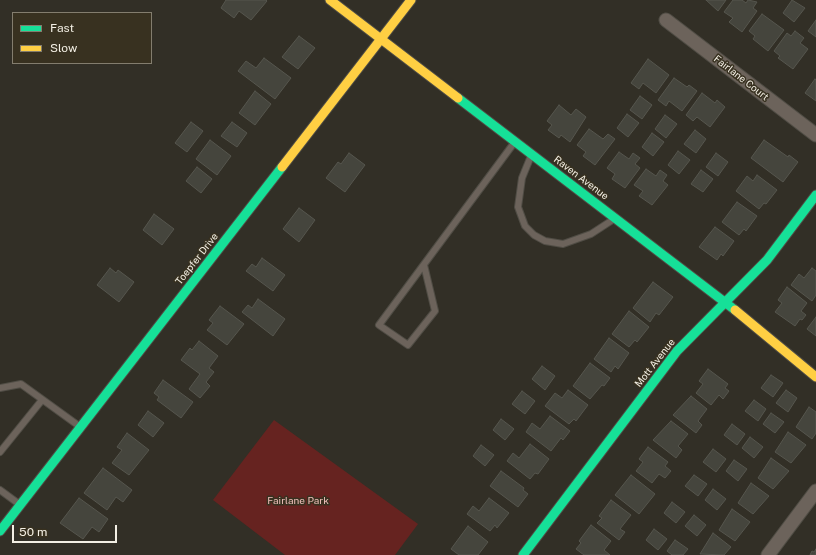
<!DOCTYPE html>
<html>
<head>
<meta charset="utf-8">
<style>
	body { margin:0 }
	#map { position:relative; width:816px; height:555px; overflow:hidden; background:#322f26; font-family:"Public Sans",sans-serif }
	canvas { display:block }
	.legend { position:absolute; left:12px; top:12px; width:140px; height:52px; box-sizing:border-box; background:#383120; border:1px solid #837d6e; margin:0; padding:5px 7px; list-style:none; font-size:12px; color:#f3efe4 }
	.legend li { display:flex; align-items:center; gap:8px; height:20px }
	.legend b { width:20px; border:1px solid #837d6e }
	.scale { position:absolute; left:12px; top:525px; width:105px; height:18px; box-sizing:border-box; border:2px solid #f3efe4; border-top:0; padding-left:5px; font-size:12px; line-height:14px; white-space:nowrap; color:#f3efe4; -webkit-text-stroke:3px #383120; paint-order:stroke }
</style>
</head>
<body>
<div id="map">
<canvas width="816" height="555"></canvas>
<ul class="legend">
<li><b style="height:5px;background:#16e098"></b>Fast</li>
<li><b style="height:5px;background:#ffcf43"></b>Slow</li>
</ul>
<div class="scale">50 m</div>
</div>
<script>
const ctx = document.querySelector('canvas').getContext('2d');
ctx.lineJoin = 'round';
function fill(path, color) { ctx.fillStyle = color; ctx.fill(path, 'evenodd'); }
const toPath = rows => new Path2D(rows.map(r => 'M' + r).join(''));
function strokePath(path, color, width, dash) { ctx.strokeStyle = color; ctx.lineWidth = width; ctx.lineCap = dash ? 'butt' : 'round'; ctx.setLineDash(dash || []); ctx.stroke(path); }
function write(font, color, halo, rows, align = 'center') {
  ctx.font = font + ' "Public Sans",sans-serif'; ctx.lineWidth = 3; ctx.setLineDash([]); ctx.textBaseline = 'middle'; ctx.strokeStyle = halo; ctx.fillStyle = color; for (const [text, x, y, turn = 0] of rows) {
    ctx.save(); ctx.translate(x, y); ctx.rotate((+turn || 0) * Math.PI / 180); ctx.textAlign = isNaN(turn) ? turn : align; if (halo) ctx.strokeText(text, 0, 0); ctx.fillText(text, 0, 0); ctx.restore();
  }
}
const green = toPath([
	[274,420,418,524,395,555,285,555,213,500]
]);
const building = toPath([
	[226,0,266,0,267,1,251,20,239,11,234,18,221,8,226,0],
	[706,0,726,0,718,11,706,0],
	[733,0,742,0,746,3,748,0,757,2,753,8,757,11,742,32,729,22,733,18,724,12,733,0],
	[792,0,805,8,794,22,783,13,792,0],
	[762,14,784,30,768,51,753,39,755,36,749,31,762,14],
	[816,20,816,37,808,31,816,20],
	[795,31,804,38,800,43,808,49,793,69,778,58,780,56,774,51,787,33,791,36,795,31],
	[299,36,315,48,298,69,282,57,299,36],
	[264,58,291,78,275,99,238,71,246,61,256,68,264,58],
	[648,59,669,75,656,93,643,83,639,89,631,83,648,59],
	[674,78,687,87,689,85,697,91,682,111,669,101,666,106,658,100,674,78],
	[815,79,816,80,816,101,805,93,815,79],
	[255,91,271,104,255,125,239,113,255,91],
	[702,93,715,103,717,100,725,107,710,127,697,117,693,121,686,115,702,93],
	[640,96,652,105,642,119,630,110,640,96],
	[559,105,571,115,576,109,586,117,570,142,561,135,559,138,548,130,552,125,547,121,559,105],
	[627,114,639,123,628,137,617,128,627,114],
	[665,115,677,124,666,138,655,129,665,115],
	[191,122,203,131,187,152,175,143,191,122],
	[232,122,247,133,237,147,221,136,232,122],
	[589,129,603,139,608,134,615,139,595,165,583,156,586,152,577,145,589,129],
	[695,130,706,139,696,153,684,144,695,130],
	[652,133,664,142,653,156,642,147,652,133],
	[210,140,231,156,217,175,196,159,210,140],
	[764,140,788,157,789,155,798,162,783,182,751,158,764,140],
	[678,151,690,160,679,174,668,165,678,151],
	[619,152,629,159,633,153,640,158,635,164,640,168,625,188,612,179,615,174,607,168,619,152],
	[349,153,365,165,345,192,326,178,338,162,341,164,349,153],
	[716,153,728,162,718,176,706,167,716,153],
	[197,167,212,179,201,193,186,181,197,167],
	[646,169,656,176,660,170,667,175,663,181,668,185,652,205,639,196,643,191,634,185,646,169],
	[701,170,713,179,703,192,691,184,701,170],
	[757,175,777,190,766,204,764,203,759,209,736,191,747,176,753,181,757,175],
	[737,202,757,216,746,231,744,229,739,235,722,222,737,202],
	[299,208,315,220,299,242,283,229,299,208],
	[154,214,174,229,162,245,143,230,154,214],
	[715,227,734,241,723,256,721,254,717,260,699,247,715,227],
	[262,258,285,275,273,291,246,271,252,264,256,267,262,258],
	[110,268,116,273,118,270,134,282,119,302,97,285,110,268],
	[812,268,816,271,816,295,812,301,791,285,799,274,804,278,812,268],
	[653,282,673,297,659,315,656,313,650,322,633,308,653,282],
	[787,287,807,303,801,311,806,315,802,320,800,319,795,326,775,312,782,303,778,300,787,287],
	[258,299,285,319,273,336,242,312,248,305,252,308,258,299],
	[220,306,244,324,227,345,207,330,213,323,209,320,220,306],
	[629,311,649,327,637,342,635,340,629,347,612,334,629,311],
	[816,317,816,336,807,329,816,317],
	[609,338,629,353,618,369,615,366,611,372,594,359,609,338],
	[199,341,218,356,209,368,214,372,206,382,210,386,200,398,189,389,200,374,181,360,190,348,192,350,199,341],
	[590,363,610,378,604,386,602,385,590,399,573,386,590,363],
	[542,366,555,376,545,390,532,379,542,366],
	[708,369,728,384,725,388,729,391,723,399,719,395,711,405,696,393,703,384,699,381,708,369],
	[771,375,783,383,773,397,761,388,771,375],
	[163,380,193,402,181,418,157,400,159,397,154,393,163,380],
	[568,390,588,405,576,421,574,419,569,424,545,406,555,393,562,398,568,390],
	[786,390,797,398,788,412,776,403,786,390],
	[522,391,535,401,525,414,512,404,522,391],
	[691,396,707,409,698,421,702,425,696,433,673,415,691,396],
	[754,400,766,409,758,421,745,411,754,400],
	[809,407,816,412,816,433,812,439,796,427,809,407],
	[148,411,164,423,153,437,138,425,148,411],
	[771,413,784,422,775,433,763,424,771,413],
	[550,416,570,431,563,440,561,438,551,451,526,432,532,423,540,429,550,416],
	[501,419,514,429,505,440,493,430,501,419],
	[671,421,688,434,678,446,682,450,676,458,653,440,671,421],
	[732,424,745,434,737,445,724,435,732,424],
	[788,432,806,445,791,463,775,452,788,432],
	[127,433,149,450,129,475,112,463,122,450,117,447,127,433],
	[750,437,763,447,754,458,742,448,750,437],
	[530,444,549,459,538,474,535,473,530,479,507,461,513,453,519,458,530,444],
	[481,445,494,455,485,466,473,456,481,445],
	[648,447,668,462,665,466,671,471,665,478,659,474,652,483,636,471,643,462,639,459,648,447],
	[713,449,726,459,716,472,703,462,713,449],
	[771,458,789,471,773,489,758,478,771,458],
	[734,460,747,469,738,481,726,471,734,460],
	[103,468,132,490,123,502,116,497,107,510,84,493,103,468],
	[501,471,524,488,523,490,528,494,518,507,490,486,501,471],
	[631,475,655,494,639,514,615,495,631,475],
	[694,475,707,484,698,496,685,486,694,475],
	[751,483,769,496,753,514,738,503,751,483],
	[713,489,726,499,717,510,705,500,713,489],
	[79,498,108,519,99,532,92,527,83,539,60,523,79,498],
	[489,498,509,513,497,528,495,525,490,531,467,514,473,506,479,511,489,498],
	[611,500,631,515,620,529,625,532,619,540,597,523,602,518,599,516,611,500],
	[672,502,685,512,676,523,664,513,672,502],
	[732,509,750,522,735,541,719,530,732,509],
	[694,515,706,525,697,536,685,526,694,515],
	[591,525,611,541,604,550,610,555,584,555,576,549,581,543,579,541,591,525],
	[468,526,488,542,478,555,459,555,451,549,468,526],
	[654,529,667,539,658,550,646,540,654,529],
	[713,533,731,547,724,555,700,554,713,533],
	[675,540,688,549,683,555,672,555,667,551,675,540],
	[816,549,816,555,810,555,812,551,814,552,816,549]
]);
const lane = toPath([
	[531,156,522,178,518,207,525,226,534,235,545,241,563,244,591,234,614,219],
	[424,265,435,311,408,345,379,325,514,143],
	[0,388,21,384,79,426],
	[0,452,42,400],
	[0,490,19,504]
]);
const street = toPath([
	[666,20,816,135],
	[768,555,816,491]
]);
const fast = toPath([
	[458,98,735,310],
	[0,531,282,167],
	[523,555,677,351,767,260,816,195]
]);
const slow = toPath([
	[330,0,458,98],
	[282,167,411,0],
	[735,310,816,377]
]);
const streetNames = [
	["Fairlane Court",741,78,38],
	["Raven Avenue",581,178,37],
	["Toepfer Drive",197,259,-52],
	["Mott Avenue",655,363,-52]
];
const parkNames = [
	["Fairlane Park",298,501]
];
fill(green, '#662320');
fill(building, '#45453d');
strokePath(building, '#56564e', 1);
strokePath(lane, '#504d45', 8);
strokePath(street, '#504d45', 15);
strokePath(fast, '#504d45', 11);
strokePath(slow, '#504d45', 11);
strokePath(lane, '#6c635b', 6);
strokePath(street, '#6c635b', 13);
strokePath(fast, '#16e098', 9);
strokePath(slow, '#ffcf43', 9);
write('10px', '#f3efe4', '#383120', streetNames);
write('10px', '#f1c0bb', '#383120', parkNames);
</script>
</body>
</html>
